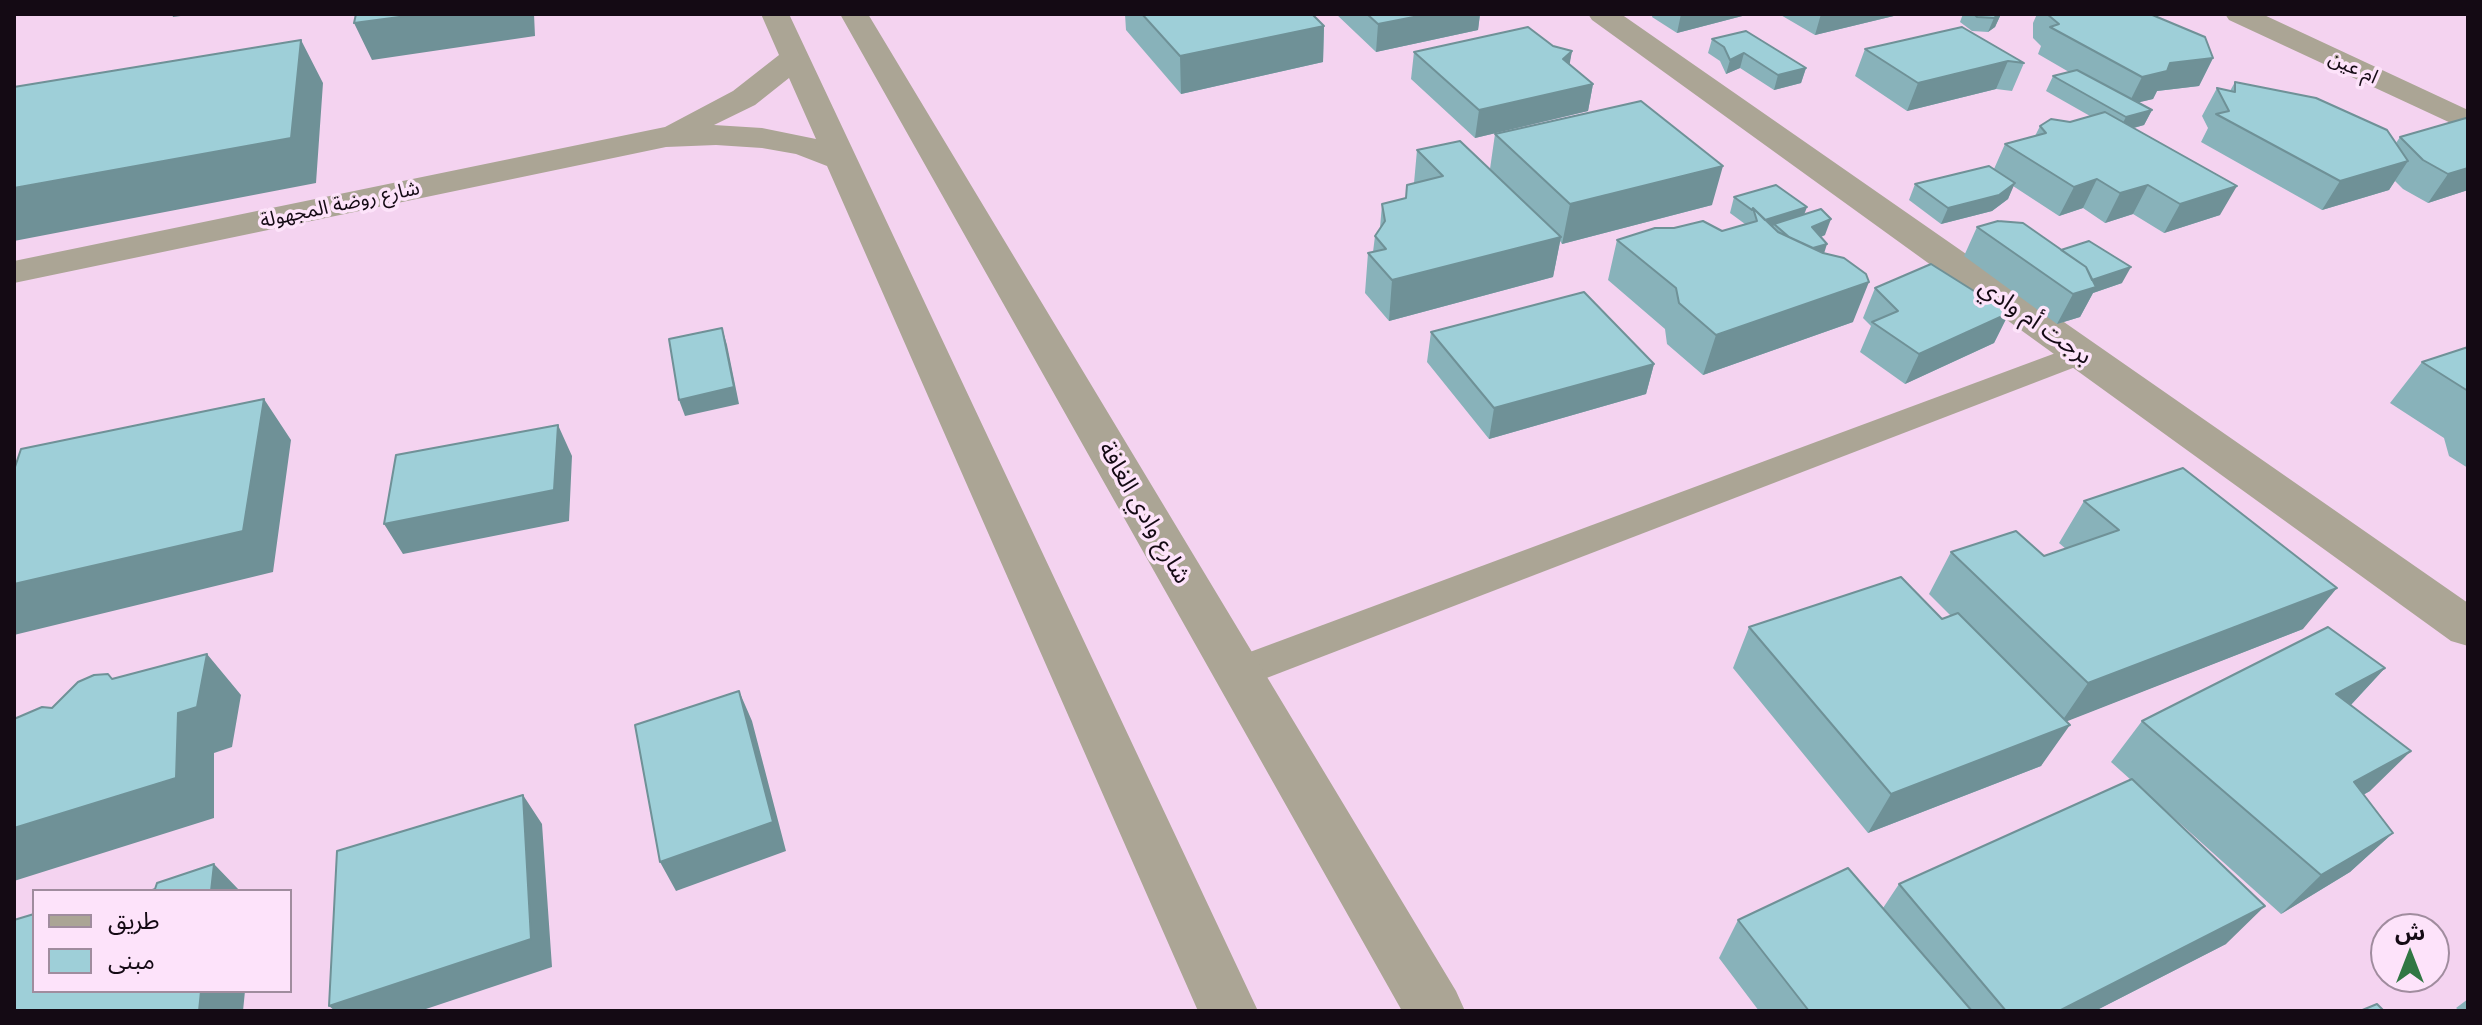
<!DOCTYPE html>
<html>
<head>
<meta charset="utf-8">
<style>
	body { margin:0 }
	#map { position:relative; width:2482px; height:1025px; overflow:hidden; background:#f4d3f0; font-family:"Open Sans","Noto Sans Arabic",sans-serif }
	canvas { display:block }
	.frame { position:absolute; inset:0; border:16px solid #140a14; pointer-events:none }
	.legend { position:absolute; left:32px; top:889px; width:260px; height:104px; box-sizing:border-box; background:#fde3fa; border:2px solid #a08c9e; margin:0; padding:10px 14px; list-style:none; font-size:24px; color:#140a14 }
	.legend li { display:flex; align-items:center; gap:16px; height:40px }
	.legend b { width:40px; border:2px solid #a08c9e }
	.north { position:absolute; left:2370px; top:913px; width:80px; height:80px; box-sizing:border-box; background:#fde3fa; border:2px solid #a08c9e; border-radius:50%; rotate:0deg; font-size:22px; font-weight:700; line-height:32px; text-align:center; color:#140a14 }
	.north::after { content:''; display:block; margin:auto; width:28px; height:36px; background:#307743; clip-path:polygon(50% 0,100% 100%,50% 72%,0 100%) }
</style>
</head>
<body>
<div id="map">
<canvas width="2482" height="1025"></canvas>
<div class="frame"></div>
<ul class="legend">
<li><b style="height:10px;background:#aba595"></b>طريق</li>
<li><b style="height:22px;background:#9ecfd8"></b>مبنى</li>
</ul>
<div class="north">ش</div>
</div>
<script>
const ctx = document.querySelector('canvas').getContext('2d');
ctx.lineJoin = 'round';
const toPath = rows => new Path2D(rows.map(r => 'M' + r).join(''));
function fill(path, color) { ctx.fillStyle = color; ctx.fill(path, 'evenodd'); }
function strokePath(path, color, width, dash) { ctx.strokeStyle = color; ctx.lineWidth = width; ctx.lineCap = dash ? 'butt' : 'round'; ctx.setLineDash(dash || []); ctx.stroke(path); }
function write(font, color, halo, rows, align = 'center') {
  ctx.font = font + ' "Open Sans","Noto Sans Arabic",sans-serif'; ctx.lineWidth = 7; ctx.setLineDash([]); ctx.textBaseline = 'middle'; ctx.strokeStyle = halo; ctx.fillStyle = color; for (const [text, x, y, turn = 0] of rows) {
    ctx.save(); ctx.translate(x, y); ctx.rotate((+turn || 0) * Math.PI / 180); ctx.textAlign = isNaN(turn) ? turn : align; if (halo) ctx.strokeText(text, 0, 0); ctx.fillText(text, 0, 0); ctx.restore();
  }
}
const lane = toPath([
	[2080,344,2091,347,2096,354,2091,361,1251,684,1237,689,1223,684,1217,673,1223,662,2080,344]
]);
const street = toPath([
	[761,14,789,14,1258,1011,1198,1011,827,166,796,154,762,148,716,145,666,147,14,283,14,261,665,127,733,91,779,55,761,14],
	[789,78,816,139,762,128,714,125,755,105,789,78],
	[840,14,868,14,1456,991,1465,1011,1402,1011,840,14],
	[1588,14,1621,14,2468,603,2468,646,2451,641,1592,20,1588,14],
	[2225,14,2262,14,2468,110,2468,131,2229,20,2225,14]
]);
const wall = toPath([
	[1125,14,1312,14,1324,26,1323,62,1181,94,1126,30],
	[1336,14,1480,14,1478,30,1376,52],
	[1653,14,1750,14,1677,33,1652,17],
	[1779,14,1902,14,1815,35],
	[1963,14,2001,14,1995,27,1988,32,1972,31,1960,22],
	[2037,14,2150,14,2213,58,2199,86,2157,91,2153,99,2139,102,2152,110,2144,125,2134,128,2220,215,2164,233,2133,214,2105,223,2083,208,2059,216,2013,186,2008,199,1992,211,1941,224,1909,200,1915,184,1994,169,2005,144,2035,136,2040,126,2070,122,2090,116,2046,91,2053,76,2069,72,2038,54,2041,46,2033,38,2033,23],
	[1962,27,2024,63,2012,91,1996,89,1907,111,1855,76,1865,49],
	[1712,39,1806,68,1801,83,1774,90,1740,68,1726,74,1720,61,1708,53],
	[1553,46,1572,51,1569,64,1593,84,1588,111,1475,138,1411,79,1414,52],
	[2235,82,2396,143,2400,137,2468,120,2468,190,2428,203,2403,189,2395,181,2389,190,2322,210,2201,142,2208,128,2202,116,2217,88,2230,91],
	[1495,134,1712,205,1562,244,1560,241,1553,277,1389,321,1365,293,1368,253,1373,252,1375,236,1380,228,1382,204,1405,198,1414,183,1417,150,1490,169],
	[1734,197,1804,214,1825,235,1821,237,1824,253,1853,322,1703,375,1667,344,1665,329,1608,280,1617,240,1722,231,1745,224,1730,213],
	[1977,227,2061,250,2122,283,2093,293,2080,317,2057,324,1964,256],
	[1875,288,2009,313,1994,343,1905,384,1860,352,1871,326,1863,318],
	[1431,332,1654,364,1646,394,1489,439,1427,362],
	[2468,347,2468,468,2449,456,2444,438,2390,403,2422,362],
	[2084,501,2303,629,2066,721,2041,766,1868,833,1733,668,1749,627,1942,619,1951,616,1929,594,1951,552,2044,556,2066,549,2059,543],
	[2385,668,2351,705,2370,791,2363,795,2393,833,2350,872,2281,914,2164,809,2226,944,2095,1011,1759,1011,1719,958,1738,920,1883,908,1899,884,2131,780,2111,762,2142,721],
	[2468,999,2468,1011,2460,1011,2456,1008]
]);
const shadedWall = toPath([
	[172,14,196,14,173,17],
	[422,14,534,14,535,36,372,60,354,23],
	[1429,14,1480,14,1478,30,1376,52,1378,24],
	[1681,14,1750,14,1677,33],
	[1821,14,1902,14,1815,35],
	[1999,14,2001,14,1995,27,1988,32,1994,18],
	[1324,26,1323,62,1181,94,1180,56],
	[301,40,323,83,316,183,14,241,14,188],
	[1572,51,1567,79,1563,59],
	[1744,53,1740,68,1726,74,1730,60],
	[2213,58,2199,86,2157,91,2153,99,2128,105,2142,77,2170,63],
	[2008,61,1996,89,1907,111,1918,83],
	[1806,68,1801,83,1774,90,1778,75],
	[1593,84,1588,111,1475,138,1479,110],
	[2152,110,2144,125,2118,132,2126,117],
	[2408,161,2389,190,2322,210,2340,181],
	[1723,166,1712,205,1562,244,1570,204],
	[2468,168,2468,190,2428,203,2448,174],
	[2097,179,2083,208,2059,216,2074,187],
	[2015,183,2008,199,1992,211,1941,224,1948,208],
	[2148,185,2133,214,2105,223,2120,193],
	[2237,186,2220,215,2164,233,2180,204],
	[1807,207,1801,223,1774,224,1772,232,1764,220],
	[1831,219,1825,235,1806,243,1812,227],
	[1561,237,1553,277,1389,321,1392,280],
	[1827,244,1822,260,1805,251],
	[2131,267,2122,283,2093,293,2080,317,2057,324,2073,294,2092,280],
	[1869,282,1853,322,1703,375,1716,335],
	[2009,313,1994,343,1905,384,1919,354],
	[722,328,727,345,739,404,685,416,679,400],
	[1654,364,1646,394,1489,439,1494,408],
	[264,399,291,440,273,572,14,635,14,584],
	[558,425,572,456,569,521,403,554,384,524],
	[2337,588,2303,629,2060,724,2088,683],
	[207,654,241,695,232,747,214,753,214,818,14,881,14,828,178,713],
	[2385,668,2347,709,2336,694],
	[739,691,752,721,786,851,676,891,660,862],
	[2070,725,2041,766,1868,833,1891,794],
	[2411,751,2370,791,2314,822,2354,782],
	[523,795,542,824,552,967,420,1011,335,1011,329,1006],
	[2393,833,2350,872,2281,914,2321,875],
	[214,864,240,891,211,891],
	[2265,906,2226,944,2095,1011,2059,1011],
	[201,991,245,991,243,1011,199,1011]
]);
const building = toPath([
	[356,14,422,14,354,23,356,14],
	[1142,14,1312,14,1324,26,1180,56,1142,14],
	[1367,14,1429,14,1378,24,1367,14],
	[1974,14,1999,14,1994,18,1977,17,1974,14],
	[2047,14,2150,14,2205,37,2213,58,2170,63,2167,71,2142,77,2050,27,2059,24,2047,14],
	[1528,27,1553,46,1572,51,1563,59,1593,84,1479,110,1414,52,1528,27],
	[1962,27,2024,63,2008,61,1918,83,1865,49,1962,27],
	[1746,31,1806,68,1778,75,1744,53,1730,60,1724,47,1712,39,1746,31],
	[301,40,291,138,14,188,14,87,301,40],
	[2077,70,2152,110,2126,117,2053,76,2077,70],
	[2235,82,2316,98,2387,130,2408,161,2340,181,2216,114,2229,111,2217,88,2235,92,2235,82],
	[1641,101,1723,166,1570,204,1495,134,1641,101],
	[2105,112,2237,186,2180,204,2148,185,2120,193,2097,179,2074,187,2005,144,2046,133,2040,126,2051,119,2070,122,2105,112],
	[2466,118,2468,120,2468,168,2448,174,2423,160,2400,137,2466,118],
	[1460,141,1561,237,1392,280,1368,253,1386,249,1375,236,1385,221,1382,204,1406,198,1407,185,1443,176,1417,150,1460,141],
	[1989,166,2015,183,1999,195,1948,208,1915,184,1989,166],
	[1776,185,1807,207,1765,220,1753,208,1752,210,1734,197,1776,185],
	[1753,208,1778,232,1823,253,1844,258,1866,274,1869,282,1716,335,1679,303,1676,288,1617,240,1655,228,1674,228,1703,221,1722,231,1757,221,1753,208],
	[1821,209,1831,219,1812,227,1827,244,1813,248,1789,237,1774,224,1821,209],
	[1998,221,2023,223,2086,267,2096,287,2073,294,1977,227,1998,221],
	[2089,241,2131,267,2092,280,2086,267,2061,250,2089,241],
	[1931,264,2009,313,1919,354,1872,322,1898,311,1875,288,1931,264],
	[1584,292,1654,364,1494,408,1431,332,1584,292],
	[722,328,734,387,679,400,669,339,722,328],
	[2468,347,2468,391,2422,362,2468,347],
	[264,399,243,531,14,584,14,470,21,449,264,399],
	[558,425,554,490,384,524,396,455,558,425],
	[2183,468,2337,588,2088,683,1951,552,2016,531,2044,556,2119,530,2084,501,2183,468],
	[1901,577,1942,619,1958,613,2070,725,1891,794,1749,627,1901,577],
	[2328,627,2385,668,2336,694,2411,751,2354,782,2393,833,2321,875,2142,721,2328,627],
	[207,654,197,707,178,713,176,778,14,828,14,719,42,707,52,708,78,682,94,675,108,674,112,679,207,654],
	[739,691,773,822,660,862,635,725,739,691],
	[2132,779,2265,906,2059,1011,2006,1011,1899,884,2132,779],
	[523,795,531,939,329,1006,337,851,523,795],
	[214,864,211,891,150,891,155,889,157,883,214,864],
	[1848,868,1972,1011,1809,1011,1738,920,1848,868],
	[34,914,34,991,201,991,199,1011,14,1011,14,920,34,914],
	[2377,1004,2384,1011,2360,1011,2377,1004]
]);
const farStreetnames = [
	["ام عين",2353,68,25],
	["شارع روضة المجهولة",340,205,-12]
];
const streetNames = [
	["برجت أم وادي",2035,322,35],
	["شارع وادي الغافة",1144,513,60]
];
fill(lane, '#aba595');
fill(street, '#aba595');
fill(wall, '#88b2ba');
fill(shadedWall, '#6f9197');
fill(building, '#9ecfd8');
strokePath(building, '#6f9197', 2);
write('20px', '#140a14', '#fde3fa', farStreetnames);
write('24px', '#140a14', '#fde3fa', streetNames);
</script>
</body>
</html>
